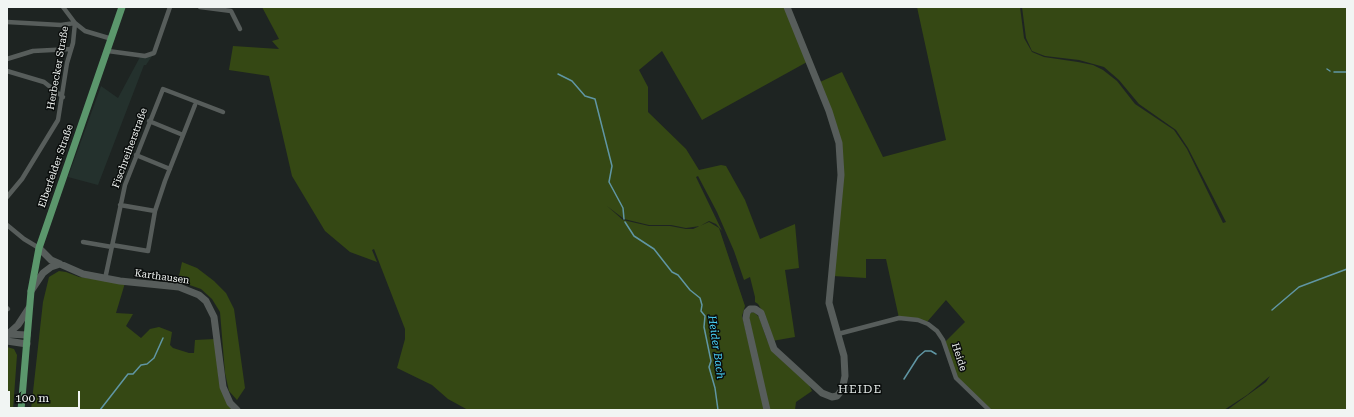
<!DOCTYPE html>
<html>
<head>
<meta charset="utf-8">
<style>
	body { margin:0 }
	#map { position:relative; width:1354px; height:417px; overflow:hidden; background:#1e2422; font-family:"Roboto Serif",serif }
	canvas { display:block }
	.frame { position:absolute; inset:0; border:8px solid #f1f5f3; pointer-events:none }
	.scale { position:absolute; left:8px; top:391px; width:72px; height:18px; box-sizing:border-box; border:2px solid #f1f5f3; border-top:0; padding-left:5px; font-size:12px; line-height:14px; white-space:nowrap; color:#f1f5f3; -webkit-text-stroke:3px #0a0d0c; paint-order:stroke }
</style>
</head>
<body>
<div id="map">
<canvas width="1354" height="417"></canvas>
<div class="frame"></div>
<div class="scale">100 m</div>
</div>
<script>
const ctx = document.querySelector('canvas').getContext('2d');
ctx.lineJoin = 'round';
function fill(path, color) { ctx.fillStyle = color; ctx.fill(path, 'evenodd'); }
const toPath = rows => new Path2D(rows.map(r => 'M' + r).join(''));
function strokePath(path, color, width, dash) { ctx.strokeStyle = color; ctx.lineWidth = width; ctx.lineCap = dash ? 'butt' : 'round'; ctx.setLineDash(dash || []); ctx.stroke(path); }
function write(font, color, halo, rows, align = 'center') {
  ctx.font = font + ' "Roboto Serif",serif'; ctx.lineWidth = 3; ctx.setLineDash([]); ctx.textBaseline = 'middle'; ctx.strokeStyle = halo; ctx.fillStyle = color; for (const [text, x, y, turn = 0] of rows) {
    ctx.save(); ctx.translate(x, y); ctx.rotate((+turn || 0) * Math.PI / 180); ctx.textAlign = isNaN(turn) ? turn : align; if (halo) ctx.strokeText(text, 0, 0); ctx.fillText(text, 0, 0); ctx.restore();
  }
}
const built = toPath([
	[152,56,146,65,144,65,98,185,68,177,101,86,118,98,140,57]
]);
const green = toPath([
	[262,7,785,7,807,62,702,120,662,51,639,70,648,87,648,112,686,149,699,170,721,165,726,166,745,200,760,239,795,224,799,268,785,270,795,337,772,341,763,312,758,304,755,302,755,297,750,277,744,280,734,251,717,212,698,176,696,177,722,231,716,224,709,221,700,226,686,228,671,225,649,225,624,219,607,206,623,220,649,226,670,226,686,229,693,229,709,222,719,228,745,306,742,316,766,410,468,410,448,399,432,385,397,368,405,339,405,329,374,249,372,250,377,262,350,252,325,231,292,176,269,76,229,70,233,46,279,49,272,41,279,39],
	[917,7,1020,7,1024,38,1032,52,1044,57,1078,62,1093,65,1103,70,1117,81,1135,104,1174,130,1187,149,1223,223,1226,222,1188,148,1176,130,1139,104,1119,80,1104,67,1079,60,1045,56,1032,51,1026,38,1022,7,1347,7,1347,410,1227,410,1266,382,1270,376,1247,395,1224,410,990,410,957,378,945,342,965,322,946,300,927,322,899,318,886,259,866,259,866,278,833,276,843,169,820,82,842,72,883,157,946,140],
	[182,262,197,268,214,281,226,293,234,309,245,388,237,400,229,391,225,373,220,312,212,299,201,289,178,281],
	[59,271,66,272,79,277,125,283,116,313,133,314,126,326,141,338,150,329,159,327,172,332,170,345,173,348,189,353,194,353,195,340,215,339,219,382,236,410,31,410,43,302,49,277],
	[754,312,759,317,767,340,776,355,809,385,812,391,796,402,795,410,768,410,749,317,750,313],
	[7,347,14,349,17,355,13,410,8,410,9,393,7,392]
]);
const stream = toPath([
	[1327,69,1330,71],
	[1334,72,1347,72],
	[558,74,572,81,585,96,595,99,612,166,609,182,623,208,624,219],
	[625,222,634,236,654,249,672,272,678,275,690,290,700,298,702,305,701,311,705,316,704,327,711,361,709,367,715,388,718,410],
	[1272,310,1299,287,1347,269],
	[904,379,918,357,925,351,931,351,936,354],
	[100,410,128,374,133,374,141,365,147,364,154,358,163,338]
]);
const minor = toPath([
	[63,7,75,23,85,31,112,39],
	[200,7,231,11,240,29],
	[7,22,61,25,75,23],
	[108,51,145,56,154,53,170,7],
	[7,59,33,51,71,49],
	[7,71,44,82,63,97],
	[149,121,183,135],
	[136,155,170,169],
	[7,197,22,179,58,120,67,63,73,43,75,23],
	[155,211,165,181,195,105],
	[7,225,24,239,39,248],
	[83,242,112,247],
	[112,245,148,251,155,211,120,205],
	[105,279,125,185,163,89,223,112],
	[7,308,8,309],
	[838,334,899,318,918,320,928,324,937,331,943,340,956,378,989,410]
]);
const secondary = toPath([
	[39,248,51,260,83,274,120,281,179,287,199,295,206,301,214,317,223,387,230,403,237,410],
	[31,291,43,273,51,267,60,264],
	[7,334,27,335],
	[8,334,18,325,29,308],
	[7,341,27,344],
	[767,410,746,318,747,312,750,309,755,309,761,313,774,349,822,393,832,397,837,396,842,390,845,376,844,356,829,303,841,175,839,143,829,111,787,7]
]);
const primary = toPath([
	[21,410,31,291,39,248,122,7]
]);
const streetNames = [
	["Herbecker Straße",58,68,-80],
	["Fischreiherstraße",130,148,-70],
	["Elberfelder Straße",56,166,-71],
	["Karthausen",162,277,8],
	["Heide",959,357,72]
];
const waterNames = [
	["Heider Bach",716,347,82]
];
const quarterNames = [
	["HEIDE",860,389]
];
fill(built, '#24312d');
fill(green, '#354814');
strokePath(stream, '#6096a4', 1.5);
strokePath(minor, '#575d5b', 4.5);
strokePath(secondary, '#575d5b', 7);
strokePath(primary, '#5b976c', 7);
write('10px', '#f1f5f3', '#0a0d0c', streetNames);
write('italic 11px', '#4bd6fd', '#0a0d0c', waterNames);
ctx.letterSpacing = '1px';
write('12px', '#dee5e3', '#0a0d0c', quarterNames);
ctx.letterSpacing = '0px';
</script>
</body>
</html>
